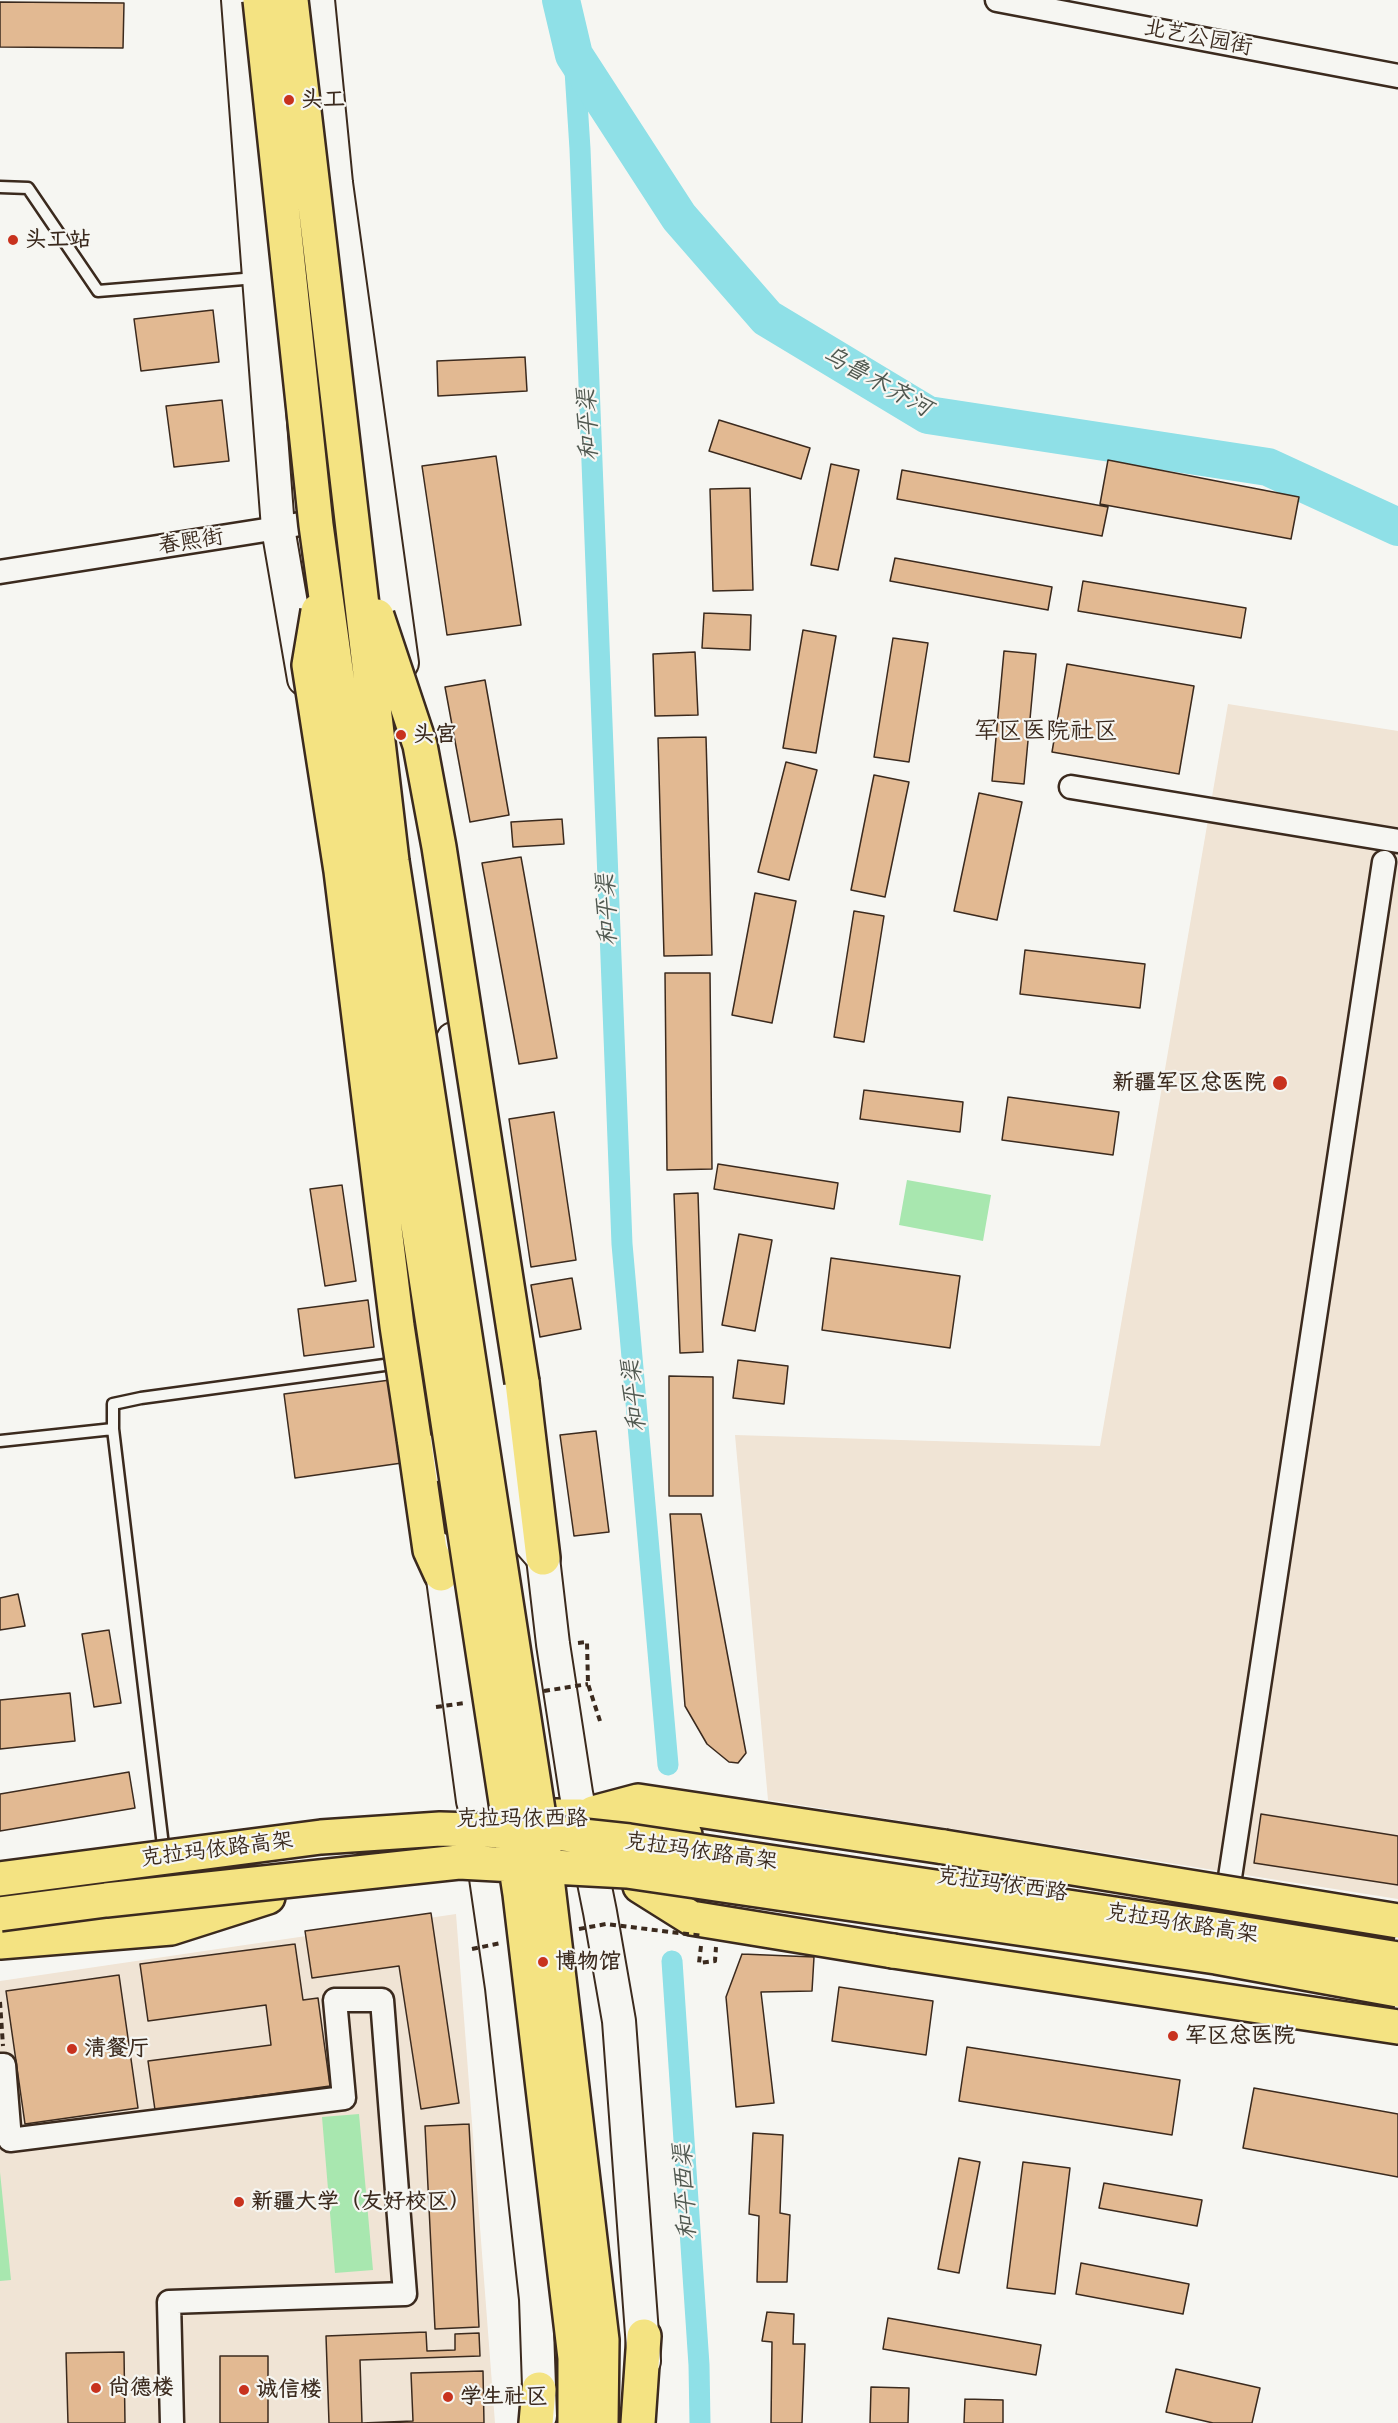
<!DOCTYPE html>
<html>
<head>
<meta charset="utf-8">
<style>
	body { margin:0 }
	canvas { display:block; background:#f6f6f2 }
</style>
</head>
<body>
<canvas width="1398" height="2423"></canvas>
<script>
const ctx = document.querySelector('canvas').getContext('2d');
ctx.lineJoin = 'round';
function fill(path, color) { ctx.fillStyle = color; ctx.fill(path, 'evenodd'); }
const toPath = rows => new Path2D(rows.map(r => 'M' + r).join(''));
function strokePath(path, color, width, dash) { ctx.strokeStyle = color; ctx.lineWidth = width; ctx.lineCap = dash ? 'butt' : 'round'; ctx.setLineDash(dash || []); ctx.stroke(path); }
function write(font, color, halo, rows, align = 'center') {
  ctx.font = font + ' "Shantell Sans","LXGW WenKai TC",sans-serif'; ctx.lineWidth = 4.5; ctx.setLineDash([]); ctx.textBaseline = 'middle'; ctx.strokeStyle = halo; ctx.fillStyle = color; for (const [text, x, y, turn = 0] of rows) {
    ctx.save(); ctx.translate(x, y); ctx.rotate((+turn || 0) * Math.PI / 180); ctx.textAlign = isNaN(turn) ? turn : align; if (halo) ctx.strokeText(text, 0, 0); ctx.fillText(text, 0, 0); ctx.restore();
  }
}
const built = toPath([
	[1228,704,1398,731,1398,1899,768,1800,735,1435,1100,1446],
	[456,1914,495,2423,0,2423,0,1981]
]);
const green = toPath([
	[907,1180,991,1195,983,1241,899,1225],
	[359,2114,373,2270,335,2273,322,2117],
	[0,2172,11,2280,0,2281]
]);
const canal = toPath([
	[574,55,580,149,622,1244,668,1765],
	[672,1961,699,2365,700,2423]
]);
const river = toPath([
	[561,0,574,55,679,217,767,318,928,415,1268,467,1398,527]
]);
const building = toPath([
	[0,2,124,3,123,48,0,47,0,2],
	[213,310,219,362,141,371,134,319,213,310],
	[525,357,527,391,438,396,437,361,525,357],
	[222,400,229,461,174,467,166,406,222,400],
	[719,420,810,448,801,479,709,451,719,420],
	[496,456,521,625,447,635,422,466,496,456],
	[1108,460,1299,497,1291,539,1100,504,1108,460],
	[831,464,859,470,838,570,811,565,831,464],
	[902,470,1108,507,1102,536,897,499,902,470],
	[750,488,753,590,713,591,710,489,750,488],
	[895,558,1052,587,1048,610,890,581,895,558],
	[1083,581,1246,608,1241,638,1078,611,1083,581],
	[704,613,751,615,750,650,702,648,704,613],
	[803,630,836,636,816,753,783,748,803,630],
	[893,638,928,643,909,762,874,757,893,638],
	[1004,651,1036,654,1024,784,992,781,1004,651],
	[695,652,698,715,655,716,653,654,695,652],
	[1067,664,1194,686,1179,774,1052,752,1067,664],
	[485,680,509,815,470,822,445,687,485,680],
	[706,737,712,955,664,956,658,738,706,737],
	[786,762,817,770,789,880,758,872,786,762],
	[874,775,909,782,885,897,851,890,874,775],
	[979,793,1022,802,997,920,954,911,979,793],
	[562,819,564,844,513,847,511,822,562,819],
	[521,857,557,1058,519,1064,482,863,521,857],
	[755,893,796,901,772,1023,732,1015,755,893],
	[854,911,884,916,864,1042,834,1037,854,911],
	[1025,950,1145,964,1140,1008,1020,994,1025,950],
	[665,973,710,973,712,1169,667,1170,665,973],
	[864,1090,963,1102,960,1132,860,1119,864,1090],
	[1008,1097,1119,1112,1113,1155,1002,1140,1008,1097],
	[554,1112,576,1260,531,1267,509,1119,554,1112],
	[718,1164,838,1183,834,1209,714,1189,718,1164],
	[342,1185,356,1281,325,1286,310,1189,342,1185],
	[698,1193,703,1352,680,1353,674,1194,698,1193],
	[739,1234,772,1240,755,1331,722,1325,739,1234],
	[831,1258,960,1276,950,1348,822,1330,831,1258],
	[572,1278,581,1329,540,1337,531,1285,572,1278],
	[368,1300,374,1347,304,1356,298,1309,368,1300],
	[738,1360,788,1366,784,1404,733,1398,738,1360],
	[669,1376,713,1377,713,1496,669,1496,669,1376],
	[390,1380,402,1463,295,1478,284,1394,390,1380],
	[596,1431,609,1532,574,1536,560,1435,596,1431],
	[670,1514,701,1514,746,1753,738,1763,729,1762,707,1744,685,1706,670,1514],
	[18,1594,25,1626,0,1630,0,1598,18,1594],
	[109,1630,121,1703,94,1707,82,1634,109,1630],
	[70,1693,75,1741,0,1749,0,1700,70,1693],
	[129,1772,135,1808,0,1831,0,1794,129,1772],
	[1261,1814,1398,1836,1398,1885,1254,1863,1261,1814],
	[431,1913,459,2103,421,2109,399,1966,312,1978,305,1931,431,1913],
	[295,1944,303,2000,318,1998,330,2086,155,2110,148,2061,271,2045,266,2005,148,2021,140,1964,295,1944],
	[742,1954,814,1957,812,1991,761,1992,774,2103,736,2107,726,1997,742,1954],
	[119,1975,138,2108,25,2124,6,1991,119,1975],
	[839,1987,933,2001,926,2055,832,2041,839,1987],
	[967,2047,1180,2080,1172,2135,959,2101,967,2047],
	[1254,2088,1398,2114,1398,2177,1243,2148,1254,2088],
	[469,2124,479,2327,435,2329,425,2126,469,2124],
	[753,2133,783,2135,780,2213,790,2215,787,2282,757,2282,759,2216,749,2214,753,2133],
	[959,2158,980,2162,959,2273,938,2269,959,2158],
	[1023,2162,1070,2168,1055,2294,1007,2288,1023,2162],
	[1104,2183,1202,2200,1197,2226,1099,2208,1104,2183],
	[1081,2263,1189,2284,1183,2314,1076,2294,1081,2263],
	[767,2312,794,2314,793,2344,805,2344,802,2423,771,2423,772,2342,762,2341,767,2312],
	[888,2318,1041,2345,1036,2375,883,2349,888,2318],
	[426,2332,427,2351,455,2350,455,2334,479,2333,480,2356,360,2360,362,2423,413,2421,411,2373,483,2371,484,2423,329,2423,326,2336,426,2332],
	[124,2352,125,2423,68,2423,66,2353,124,2352],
	[220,2356,268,2356,268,2423,220,2423,220,2356],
	[1176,2369,1260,2388,1252,2423,1213,2423,1166,2412,1176,2369],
	[871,2387,909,2388,908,2423,870,2423,871,2387],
	[965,2399,1003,2400,1003,2423,964,2423,965,2399]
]);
const path = toPath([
	[578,1643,587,1642,588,1684,600,1721],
	[701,1946,699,1963,715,1961,716,1947],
	[0,2002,3,2046]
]);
const service = toPath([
	[0,187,28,188,98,291,256,278],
	[113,1429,164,1854],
	[0,1441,113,1429,113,1404,141,1398,399,1363]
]);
const minor = toPath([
	[997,0,1398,76],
	[0,572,278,528,366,512],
	[1071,787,1398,841],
	[1220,1943,1384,862],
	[0,2065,4,2065,10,2140,344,2098,335,2000,382,2000,405,2294,169,2302,172,2423]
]);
const secondary = toPath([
	[238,0,278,528,304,679],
	[318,0,336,183,402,663],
	[453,1039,523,1535,543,1558,553,1644,576,1793,600,1912,619,2021,644,2361],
	[399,1221,423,1360,432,1466],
	[439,1549,473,1801,477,1816,502,1988,536,2299,540,2416]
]);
const primary = toPath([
	[593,1813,638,1801,944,1847],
	[511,1816,580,1816,610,1820,685,1835],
	[640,1886,691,1918,893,1951]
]);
const trunk = toPath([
	[522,1382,543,1558],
	[414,1438,430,1550,441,1574],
	[0,1942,171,1928,268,1897],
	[893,1951,1398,2027],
	[536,2423,539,2389],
	[638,2423,644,2336]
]);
const pathBridge = toPath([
	[544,1691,588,1684],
	[436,1707,465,1703],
	[579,1929,606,1924,703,1936],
	[472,1949,501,1943]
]);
const trunkBridge = toPath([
	[260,0,316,525,365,878,520,1894,575,2358,575,2423],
	[291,0,392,861,542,1836,602,2340,601,2423],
	[318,611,309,665,341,871,397,1326,414,1438],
	[377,616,420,745,439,847,522,1382],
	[944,1847,1398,1921],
	[0,1879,321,1837,440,1829,545,1832,629,1841,1221,1930,1398,1959],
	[0,1914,106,1900,459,1862,627,1871,1216,1957,1398,1990]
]);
const markers = [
	[289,100,6,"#c8321e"],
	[13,240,6,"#c8321e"],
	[401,735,6,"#c8321e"],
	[1280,1083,8,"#c8321e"],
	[543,1962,6,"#c8321e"],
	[1173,2036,6,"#c8321e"],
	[72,2049,6,"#c8321e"],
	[239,2202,6,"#c8321e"],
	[96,2388,6,"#c8321e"],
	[244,2390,6,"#c8321e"],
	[448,2397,6,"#c8321e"]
];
const streetNames = [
	["北艺公园街",1198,38,11],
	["春熙街",191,542,-9],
	["克拉玛依西路",522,1819],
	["克拉玛依路高架",217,1850,-7],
	["克拉玛依路高架",701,1852,8],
	["克拉玛依西路",1002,1885,8],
	["克拉玛依路高架",1182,1924,9]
];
const poiNames = [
	["头工",301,100],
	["头工站",25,240],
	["头宫",413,735],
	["新疆军区总医院",1266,1083,"right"],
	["博物馆",555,1962],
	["军区总医院",1185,2036],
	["清餐厅",84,2049],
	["新疆大学（友好校区）",251,2202],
	["尚德楼",108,2388],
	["诚信楼",256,2390],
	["学生社区",460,2397]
];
const waterNames = [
	["乌鲁木齐河",877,382,29],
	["和平渠",589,425,-92],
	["和平渠",608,910,-92],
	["和平渠",635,1396,-95],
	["和平西渠",686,2192,-93]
];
const neighbourhoodNames = [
	["军区医院社区",1046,732]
];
fill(built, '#f0e4d5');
fill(green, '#a8e7af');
strokePath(canal, '#8fe0e7', 21);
strokePath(river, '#8fe0e7', 38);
fill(building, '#e2b992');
strokePath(building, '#3b2a1e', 1.5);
strokePath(service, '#3b2a1e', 15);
strokePath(minor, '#3b2a1e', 27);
strokePath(secondary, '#3b2a1e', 36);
strokePath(primary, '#3b2a1e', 38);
strokePath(trunk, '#3b2a1e', 38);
strokePath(path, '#3b2a1e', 4, [6, 4.5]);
strokePath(service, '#f6f6f2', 10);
strokePath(minor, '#f6f6f2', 22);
strokePath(secondary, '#f6f6f2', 32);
strokePath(primary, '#f4e382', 33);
strokePath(trunk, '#f4e382', 33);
strokePath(trunkBridge, '#3b2a1e', 38, []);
strokePath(pathBridge, '#3b2a1e', 4, [6, 4.5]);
strokePath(trunkBridge, '#f4e382', 33);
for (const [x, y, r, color] of markers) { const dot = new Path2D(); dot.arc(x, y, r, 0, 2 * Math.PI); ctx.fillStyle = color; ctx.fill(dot); strokePath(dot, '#f6f6f2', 2); }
write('22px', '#3b2a1e', '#f6f6f2', streetNames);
write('bold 22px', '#3b2a1e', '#f6f6f2', poiNames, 'left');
write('italic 24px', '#505850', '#f6f6f2', waterNames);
write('24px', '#3b2a1e', '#f6f6f2', neighbourhoodNames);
</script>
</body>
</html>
